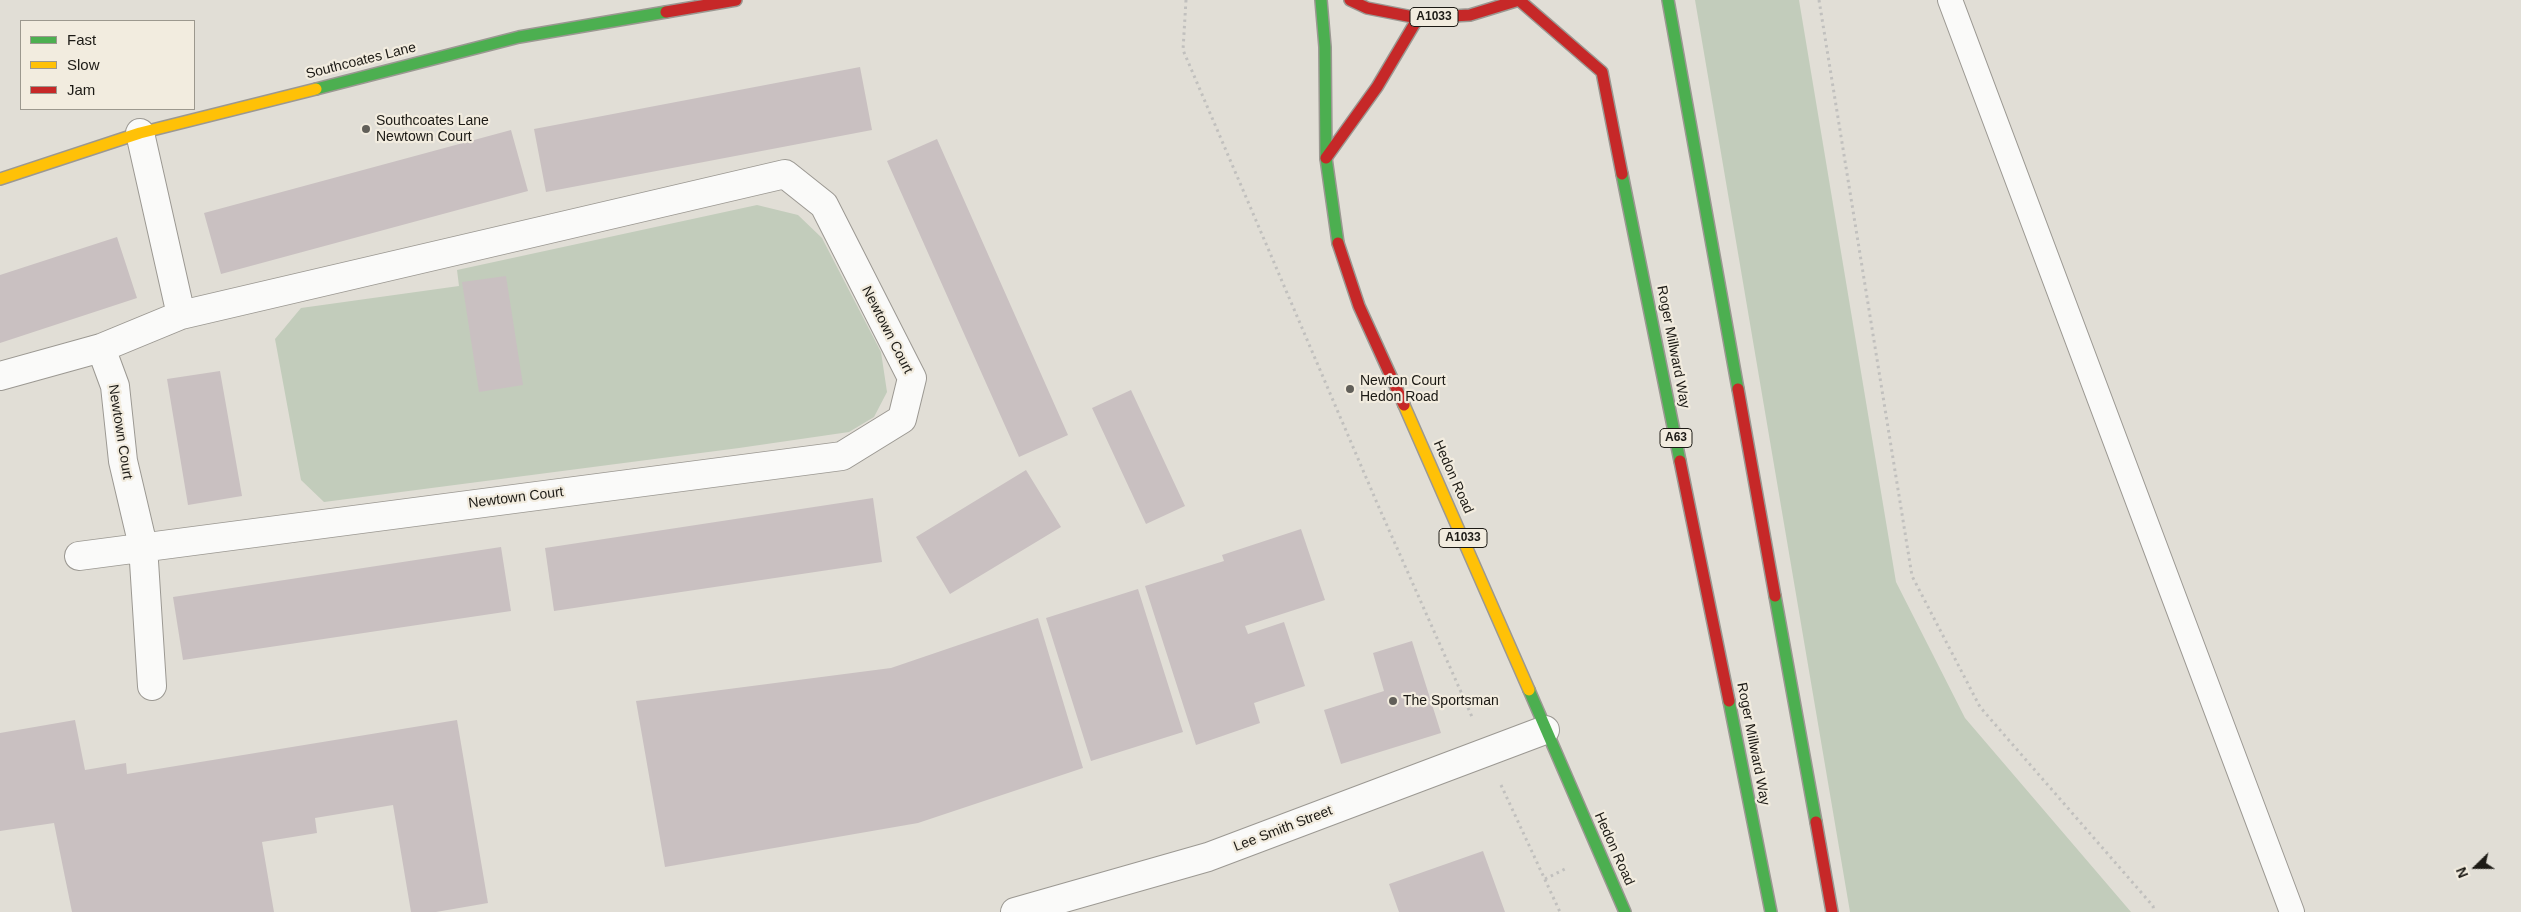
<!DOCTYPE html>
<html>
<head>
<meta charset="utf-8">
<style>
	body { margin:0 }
	#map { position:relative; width:2521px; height:912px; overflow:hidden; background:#e1ded6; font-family:Helvetica,sans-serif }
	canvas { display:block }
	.legend { position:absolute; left:20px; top:20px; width:175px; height:90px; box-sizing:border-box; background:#f2ecdf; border:1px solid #9c988e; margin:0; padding:6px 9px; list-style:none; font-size:15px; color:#1c1a15 }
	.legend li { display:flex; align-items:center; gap:10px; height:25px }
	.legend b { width:25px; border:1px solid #9c988e }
	.north { position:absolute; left:2451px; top:842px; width:50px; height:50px; -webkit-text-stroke:4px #f2ecdf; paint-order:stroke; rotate:248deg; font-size:14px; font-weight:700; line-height:20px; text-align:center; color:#1c1a15 }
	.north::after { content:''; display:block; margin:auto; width:18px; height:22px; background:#1c1a15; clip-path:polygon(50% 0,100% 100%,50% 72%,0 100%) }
</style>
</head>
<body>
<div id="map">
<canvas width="2521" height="912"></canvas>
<ul class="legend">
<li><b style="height:6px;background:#4caf50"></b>Fast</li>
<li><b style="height:6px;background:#ffc107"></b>Slow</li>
<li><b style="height:6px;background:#c62828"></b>Jam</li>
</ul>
<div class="north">N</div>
</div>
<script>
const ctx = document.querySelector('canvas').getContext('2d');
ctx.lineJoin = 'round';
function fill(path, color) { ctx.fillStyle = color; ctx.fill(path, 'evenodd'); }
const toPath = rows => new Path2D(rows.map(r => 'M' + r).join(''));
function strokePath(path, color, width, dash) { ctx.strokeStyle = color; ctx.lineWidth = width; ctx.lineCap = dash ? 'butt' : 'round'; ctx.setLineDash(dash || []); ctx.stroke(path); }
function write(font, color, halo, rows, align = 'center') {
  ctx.font = font + ' Helvetica,sans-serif'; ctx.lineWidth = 4.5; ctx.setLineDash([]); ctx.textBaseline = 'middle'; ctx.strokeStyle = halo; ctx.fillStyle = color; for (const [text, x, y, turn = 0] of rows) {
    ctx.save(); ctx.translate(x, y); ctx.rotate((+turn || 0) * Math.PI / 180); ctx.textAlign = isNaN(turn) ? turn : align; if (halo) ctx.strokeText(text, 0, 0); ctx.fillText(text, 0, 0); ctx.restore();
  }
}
const green = toPath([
	[1695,0,1799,0,1896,582,1965,718,2131,912,1850,912],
	[757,205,798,215,822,238,881,352,887,392,874,417,849,432,739,448,324,502,301,480,275,339,301,308,459,286,457,270]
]);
const building = toPath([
	[860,67,872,130,546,192,534,129],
	[511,130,528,191,221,274,204,213],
	[937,139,1068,435,1019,457,887,161],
	[117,237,137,298,0,343,0,275],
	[506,276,523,385,479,392,462,282],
	[220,371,242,496,188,505,167,379],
	[1131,390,1185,506,1146,524,1092,408],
	[1026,470,1061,527,950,594,916,537],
	[873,498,882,562,554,611,545,548],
	[1301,529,1325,600,1245,626,1248,634,1284,622,1305,686,1254,703,1260,723,1196,745,1145,586,1224,561,1222,555],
	[501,547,511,611,183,660,173,597],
	[1138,589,1183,732,1091,761,1046,618],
	[1038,618,1083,768,918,823,665,867,636,701,891,668],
	[1412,641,1441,733,1341,764,1324,710,1384,691,1373,653],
	[75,720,85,770,126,763,127,774,457,720,488,903,436,912,411,912,393,805,315,818,317,833,262,842,274,912,72,912,54,823,0,831,0,733],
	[1483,851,1505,912,1399,912,1389,884]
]);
const path = toPath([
	[1186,0,1183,50,1377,503,1473,719],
	[1819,0,1912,576,1980,707,2153,906,2154,912],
	[1501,785,1560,912],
	[1545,879,1567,868]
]);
const lane = toPath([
	[1950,0,2292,912]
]);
const street = toPath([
	[140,133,181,315],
	[101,348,115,386,123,461,143,546,152,686],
	[0,376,101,348,181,315,785,174,824,205,912,378,902,419,842,456,79,556],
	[1015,912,1208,857,1545,730]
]);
const fast = toPath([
	[1321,0,1325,47,1326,158,1338,243],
	[1668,0,1738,389],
	[316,89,519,37,666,12],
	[1622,174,1680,461],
	[1775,596,1816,822],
	[1529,690,1625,912],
	[1729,701,1771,912]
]);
const slow = toPath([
	[0,179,140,133,316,89],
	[1404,405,1529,690]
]);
const jam = toPath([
	[1350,0,1367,8,1418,18,1470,15,1519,0],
	[1519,0,1602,72,1622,174],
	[666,12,736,0],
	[1326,158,1377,87,1418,18],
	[1338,243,1359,306,1404,405],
	[1738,389,1775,596],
	[1680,461,1729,701],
	[1816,822,1832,912]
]);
const markers = [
	[366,129,5,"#615f59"],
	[1350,389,5,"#615f59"],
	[1393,701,5,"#615f59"]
];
const shields = [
	[1434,17,48],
	[1676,438,32],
	[1463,538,48]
];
const shieldNames = [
	["A1033",1434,17],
	["A63",1676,438],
	["A1033",1463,538]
];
const streetNames = [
	["Southcoates Lane",361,61,-14],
	["Newtown Court",887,330,63],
	["Roger Millward Way",1673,347,79],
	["Newtown Court",120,432,81],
	["Hedon Road",1453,477,66],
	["Newtown Court",516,498,-7],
	["Roger Millward Way",1753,744,79],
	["Lee Smith Street",1283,829,-21],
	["Hedon Road",1614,849,66]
];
const poiNames = [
	["Southcoates Lane",376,121],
	["Newtown Court",376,137],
	["Newton Court",1360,381],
	["Hedon Road",1360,397],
	["The Sportsman",1403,701]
];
fill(green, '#c2ccbb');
fill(building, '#c9c0c1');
strokePath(lane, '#9b9892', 26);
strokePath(street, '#9b9892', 30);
strokePath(fast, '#9b9892', 14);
strokePath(slow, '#9b9892', 14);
strokePath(jam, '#9b9892', 14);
strokePath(path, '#c1c0be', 3, [2.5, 4]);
strokePath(lane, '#fafaf9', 24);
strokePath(street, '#fafaf9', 28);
strokePath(fast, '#4caf50', 11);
strokePath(slow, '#ffc107', 11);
strokePath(jam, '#c62828', 11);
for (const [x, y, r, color] of markers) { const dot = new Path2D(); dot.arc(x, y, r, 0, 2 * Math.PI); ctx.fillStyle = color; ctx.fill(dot); strokePath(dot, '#f2ecdf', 2); }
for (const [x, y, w] of shields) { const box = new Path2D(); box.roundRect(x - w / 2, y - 9.5, w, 19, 4); ctx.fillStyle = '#f2ecdf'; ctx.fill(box); strokePath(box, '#1c1a15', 1); }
write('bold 12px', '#1c1a15', null, shieldNames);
write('14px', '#1c1a15', '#f2ecdf', streetNames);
write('14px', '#1c1a15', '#f2ecdf', poiNames, 'left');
</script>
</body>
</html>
